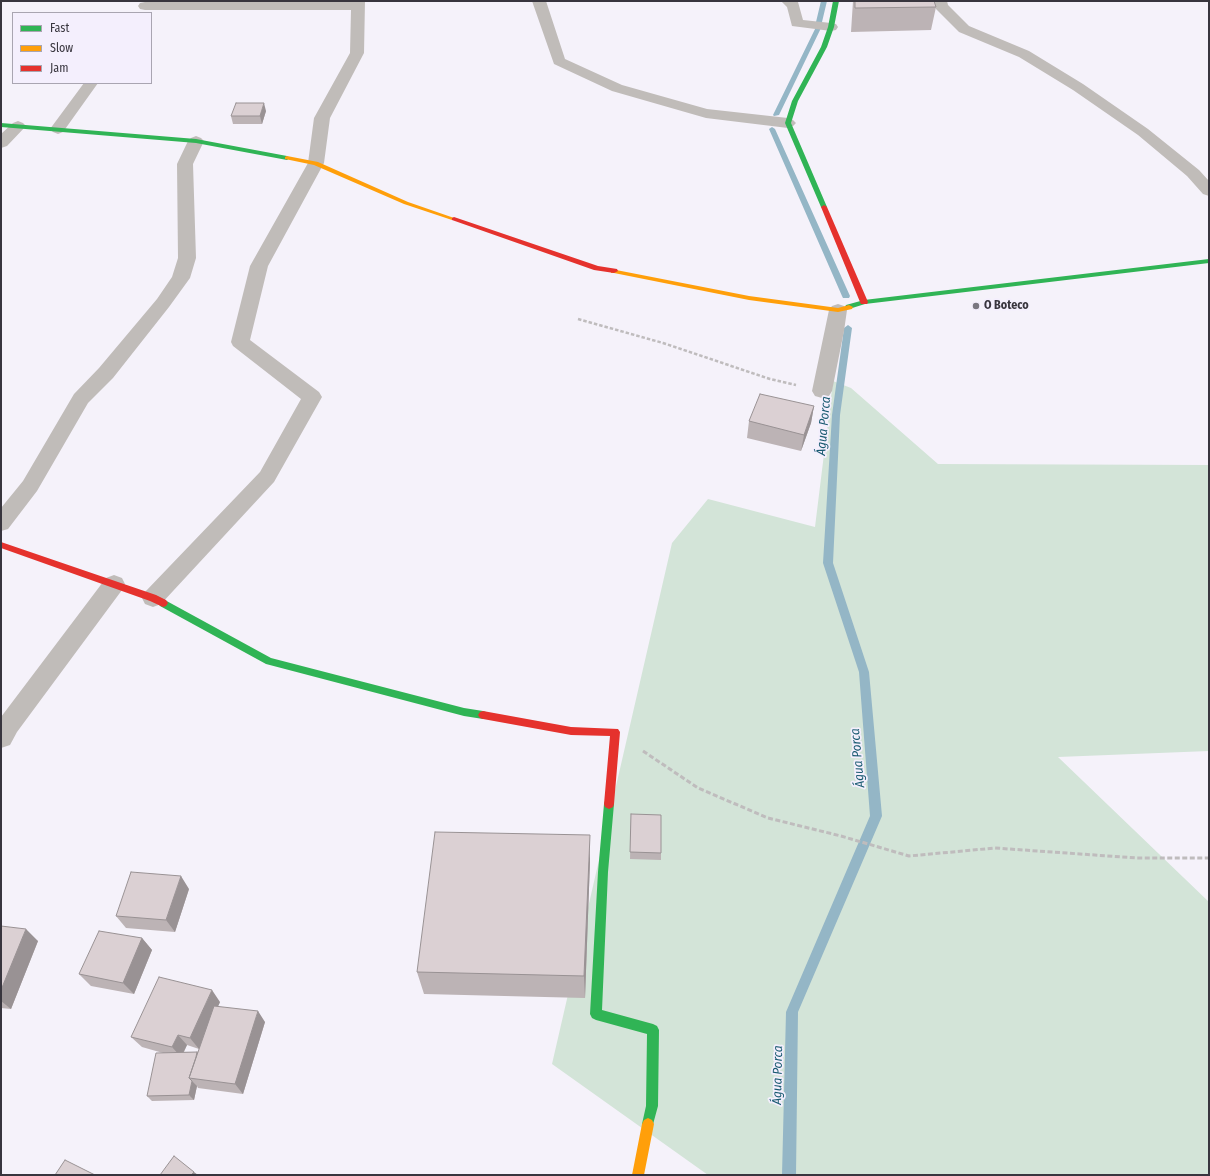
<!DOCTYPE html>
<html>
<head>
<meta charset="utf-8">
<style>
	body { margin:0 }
	#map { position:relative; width:1210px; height:1176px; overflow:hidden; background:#f5f2fa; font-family:"Fira Sans Condensed",sans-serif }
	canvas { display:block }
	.frame { position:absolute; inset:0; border:2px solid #38353e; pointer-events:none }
	.legend { position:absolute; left:12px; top:12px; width:140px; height:72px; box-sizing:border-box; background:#f4effd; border:1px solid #a9a5b1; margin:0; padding:5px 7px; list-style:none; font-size:12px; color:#38353e }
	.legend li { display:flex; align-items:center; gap:8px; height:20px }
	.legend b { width:20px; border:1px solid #a9a5b1 }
</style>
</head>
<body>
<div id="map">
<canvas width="1210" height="1176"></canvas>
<div class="frame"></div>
<ul class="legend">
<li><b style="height:5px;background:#30b455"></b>Fast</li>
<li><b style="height:5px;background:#ff9f0a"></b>Slow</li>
<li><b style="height:5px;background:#e5322d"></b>Jam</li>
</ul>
</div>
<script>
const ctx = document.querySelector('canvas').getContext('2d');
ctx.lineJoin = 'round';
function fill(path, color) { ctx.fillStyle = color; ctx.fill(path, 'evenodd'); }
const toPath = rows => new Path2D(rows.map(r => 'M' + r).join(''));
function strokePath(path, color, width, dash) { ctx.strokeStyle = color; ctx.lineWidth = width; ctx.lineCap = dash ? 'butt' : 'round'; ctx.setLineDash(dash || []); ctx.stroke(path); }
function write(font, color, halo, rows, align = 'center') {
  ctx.font = font + ' "Fira Sans Condensed",sans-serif'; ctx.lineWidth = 3.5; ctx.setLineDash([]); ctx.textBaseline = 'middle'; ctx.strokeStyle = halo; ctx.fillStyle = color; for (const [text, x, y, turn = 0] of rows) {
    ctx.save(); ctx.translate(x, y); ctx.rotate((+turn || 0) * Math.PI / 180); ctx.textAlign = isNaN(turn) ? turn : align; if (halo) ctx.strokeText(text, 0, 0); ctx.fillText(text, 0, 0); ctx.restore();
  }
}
const green = toPath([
	[833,381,851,388,938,464,1209,465,1209,751,1058,757,1209,902,1209,1175,708,1175,552,1064,672,543,708,499,815,527]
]);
const stream = toPath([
	[821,1,827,1,822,22,819,24,816,22,821,1],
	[816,27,821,28,779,115,774,116,773,115,816,27],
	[772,127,775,129,850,296,849,298,843,298,842,296,769,129,772,127],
	[848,325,852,328,840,415,833,563,869,672,882,816,798,1012,796,1175,782,1175,786,1012,870,816,859,672,823,563,832,415,844,328,848,325]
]);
const pathFar1 = toPath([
	[578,319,663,343,770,379,796,385]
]);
const path = toPath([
	[643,751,698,788,768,818,841,836,909,856,995,848,1137,858,1209,858]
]);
const street = toPath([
	[351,1,365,1,364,53,330,118,324,163,268,266,250,340,319,392,322,397,274,482,161,604,153,607,145,604,142,598,145,592,260,472,301,399,233,346,231,342,250,266,308,163,314,118,350,53,351,10,145,10,140,9,138,6,140,3,145,2,351,1],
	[532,1,546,1,565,59,622,85,707,109,788,118,793,120,796,123,793,126,788,128,706,118,612,91,554,64,532,1],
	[781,1,798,2,803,20,831,23,836,24,838,27,836,30,831,31,792,26,787,7,781,1],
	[933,1,947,1,948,5,969,26,1029,51,1083,84,1148,129,1199,170,1209,181,1209,196,1203,194,1187,176,1138,135,1073,90,1019,57,959,32,936,9,933,1],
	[84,83,98,83,63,132,58,134,53,132,50,129,84,83],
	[18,121,23,123,26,126,7,146,1,148,1,134,13,123,18,121],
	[196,136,201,138,204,141,193,164,196,258,190,278,169,307,113,378,88,403,37,491,8,529,1,531,1,508,23,481,74,394,99,368,157,299,172,277,178,258,177,164,188,141,191,138,196,136],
	[838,304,844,306,847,310,844,331,832,391,829,396,822,398,815,396,812,391,829,310,832,306,838,304],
	[114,575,122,578,125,584,122,590,17,732,10,745,1,748,1,717,106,578,114,575]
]);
const fast = toPath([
	[833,1,839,1,834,27,827,47,798,101,791,123,827,207,824,209,821,207,785,123,792,101,821,47,828,27,833,1],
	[1,123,196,139,287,156,290,158,287,160,196,143,1,127,1,123],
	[1209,259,1209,263,865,304,849,309,845,307,846,305,864,300,1209,259],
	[163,599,271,658,464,708,483,711,486,712,488,715,486,718,483,719,464,716,266,664,160,606,158,603,160,600,163,599],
	[609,799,613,801,614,804,608,872,602,1010,653,1024,657,1026,659,1030,658,1106,652,1128,648,1130,644,1128,642,1124,646,1106,647,1034,596,1020,592,1018,590,1014,598,872,604,804,605,801,609,799]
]);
const slow = toPath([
	[287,156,318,162,408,202,457,219,456,220,452,220,404,204,314,165,285,159,285,157,287,156],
	[611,269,749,296,838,308,849,305,853,307,852,309,838,312,749,300,614,273,611,273,611,269],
	[648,1118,652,1120,654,1124,644,1175,632,1175,642,1124,644,1120,648,1118]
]);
const jam = toPath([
	[824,205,827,207,868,302,867,304,861,304,860,302,821,207,824,205],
	[454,217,598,266,617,269,618,271,614,273,594,270,452,220,452,218,454,217],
	[1,542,156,595,166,600,168,603,166,606,163,607,150,601,1,548,1,542],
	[483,711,571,727,618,729,620,732,614,804,613,807,609,809,605,807,604,804,610,736,571,735,483,719,480,718,478,715,480,712,483,711]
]);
const wall = toPath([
	[853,1,934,1,936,7,931,30,851,32],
	[266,111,262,124,233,124,231,116],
	[814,406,811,423,801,451,747,438,749,421],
	[631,814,661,853,661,860,630,859],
	[590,861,585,998,424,994,417,972],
	[189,889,175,932,126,928,116,916],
	[1,926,38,941,11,1009,1,1008],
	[142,938,152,950,134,994,91,986,79,974],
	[220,1002,218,1006,265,1022,243,1094,198,1088,197,1086,194,1100,152,1101,147,1096,163,1053,142,1047,131,1037],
	[187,1045,199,1049,198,1052,184,1052]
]);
const shadedWall = toPath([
	[264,103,266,111,262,124,260,116],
	[814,406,811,423,801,451,804,435],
	[590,835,590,861,585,998,584,976],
	[181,876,189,889,175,932,166,920],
	[26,929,38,941,11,1009,1,1001,1,990],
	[142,938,152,950,134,994,123,983],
	[212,990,220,1002,199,1049,190,1038],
	[258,1011,265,1022,243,1094,235,1084],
	[178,1035,187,1045,181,1057,172,1047],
	[192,1081,197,1086,194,1100,189,1095],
	[194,1172,198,1175,191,1175]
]);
const building = toPath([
	[855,1,934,1,936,7,855,8,855,1],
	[236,103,264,103,260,116,231,116,236,103],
	[760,394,814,406,804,435,749,421,760,394],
	[631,814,661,815,661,853,630,852,631,814],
	[435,832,590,835,584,976,417,972,435,832],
	[131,872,181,876,166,920,116,916,131,872],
	[1,926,26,929,1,990,1,926],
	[99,931,142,938,123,983,79,974,99,931],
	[159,977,212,990,190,1038,178,1035,172,1047,131,1037,159,977],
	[214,1006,258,1011,235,1084,189,1078,214,1006],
	[197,1052,196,1057,189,1078,192,1081,189,1095,147,1096,156,1053,197,1052],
	[174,1156,194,1172,191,1175,160,1175,174,1156],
	[65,1160,95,1175,55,1175,65,1160]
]);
const markers = [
	[976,306,4,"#7a7780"]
];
const poiNames = [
	["O Boteco",984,306]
];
const waterNames = [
	["Água Porca",824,426,-85],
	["Água Porca",858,758,-95],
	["Água Porca",778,1075,-89]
];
fill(green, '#d3e4d8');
fill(stream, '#94b6c6');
strokePath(pathFar1, '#bfbcbd', 2.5, [3.5, 2]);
strokePath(path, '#bfbcbd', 3, [5, 2.5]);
fill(street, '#c0bcb9');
fill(fast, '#30b455');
fill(slow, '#ff9f0a');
fill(jam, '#e5322d');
fill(wall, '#bcb3b5');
fill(shadedWall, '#999294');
fill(building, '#dbd0d3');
strokePath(building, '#999294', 1);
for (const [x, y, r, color] of markers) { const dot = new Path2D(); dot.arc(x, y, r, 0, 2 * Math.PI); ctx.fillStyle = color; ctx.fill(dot); strokePath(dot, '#f4effd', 1.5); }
write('bold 12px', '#38353e', '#f4effd', poiNames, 'left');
write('italic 13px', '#185a70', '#f4effd', waterNames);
</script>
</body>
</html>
